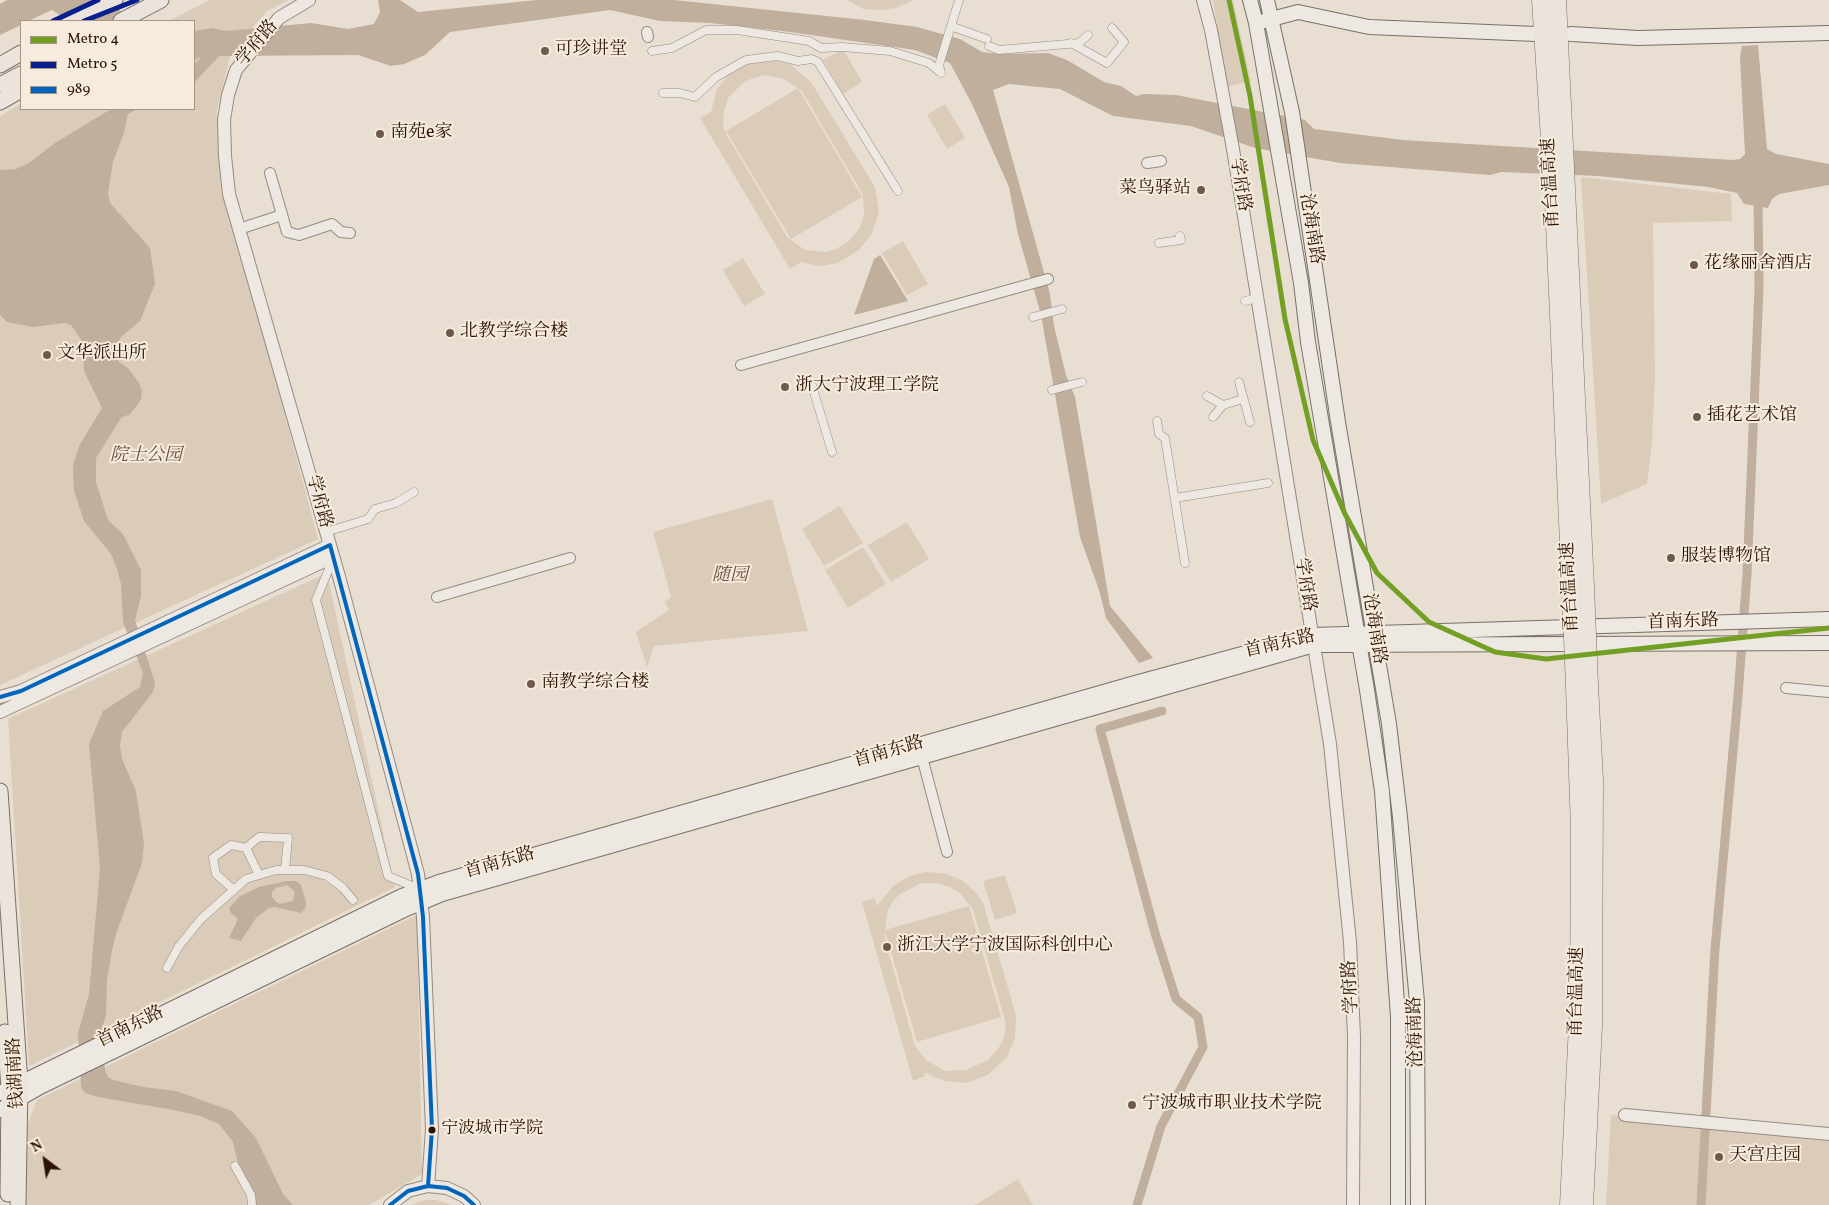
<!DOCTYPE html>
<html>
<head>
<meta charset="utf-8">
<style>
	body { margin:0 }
	#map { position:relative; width:1829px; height:1205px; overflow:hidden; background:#e8dfd2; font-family:Vollkorn,serif }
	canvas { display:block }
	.legend { position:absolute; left:20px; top:20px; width:175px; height:90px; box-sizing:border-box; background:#f6ebdc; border:1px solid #a59584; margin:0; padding:6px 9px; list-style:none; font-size:15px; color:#2c1301 }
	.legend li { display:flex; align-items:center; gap:10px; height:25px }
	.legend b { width:25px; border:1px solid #a59584 }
	.north { position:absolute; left:20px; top:1135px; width:50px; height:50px; -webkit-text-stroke:4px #f6ebdc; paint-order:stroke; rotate:329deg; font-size:14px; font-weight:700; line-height:20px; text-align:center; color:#2c1301 }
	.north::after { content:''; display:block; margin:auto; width:18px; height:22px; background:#2c1301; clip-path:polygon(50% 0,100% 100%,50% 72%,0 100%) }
</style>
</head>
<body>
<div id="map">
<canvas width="1829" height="1205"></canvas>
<ul class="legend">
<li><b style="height:6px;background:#739f25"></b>Metro 4</li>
<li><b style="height:6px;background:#091f8f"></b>Metro 5</li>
<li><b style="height:6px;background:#0065bd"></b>989</li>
</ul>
<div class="north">N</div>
</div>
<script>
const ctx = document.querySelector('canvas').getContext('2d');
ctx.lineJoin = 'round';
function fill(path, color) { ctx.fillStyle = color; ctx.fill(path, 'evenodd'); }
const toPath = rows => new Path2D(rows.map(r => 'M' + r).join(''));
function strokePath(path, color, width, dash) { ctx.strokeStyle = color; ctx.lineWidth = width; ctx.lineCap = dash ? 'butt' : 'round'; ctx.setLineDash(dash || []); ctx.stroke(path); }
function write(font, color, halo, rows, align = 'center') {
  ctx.font = font + ' Vollkorn,"Noto Serif SC",serif'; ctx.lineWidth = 4; ctx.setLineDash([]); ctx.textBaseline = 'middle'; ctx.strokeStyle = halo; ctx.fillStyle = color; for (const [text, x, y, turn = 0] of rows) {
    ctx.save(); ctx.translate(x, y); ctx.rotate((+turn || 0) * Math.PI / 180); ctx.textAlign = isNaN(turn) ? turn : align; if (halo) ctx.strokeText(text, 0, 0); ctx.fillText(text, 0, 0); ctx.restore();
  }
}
const green = toPath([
	[210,0,289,0,267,11,231,52,217,111,228,199,318,539,0,685,0,116,21,104,21,109,194,109,194,21,169,21],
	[847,0,914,0,896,8,880,10,863,9],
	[1213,0,1233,0,1251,81,1227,87],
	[843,49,862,82,843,94,823,60],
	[771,60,790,64,811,82,875,187,879,212,872,234,859,250,838,263,820,266,801,262,790,269,700,118,711,112,717,89,730,73,750,63],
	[764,75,784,79,802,91,863,195,864,215,859,229,849,241,836,249,825,252,805,250,787,237,726,134,723,125,724,111,728,98,745,81],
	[798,88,862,197,791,239,726,131],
	[945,104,965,138,947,149,927,115],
	[1581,177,1731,194,1732,221,1653,223,1655,376,1652,444,1647,484,1601,504],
	[903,241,928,284,907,295,882,253],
	[743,258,765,294,744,306,723,270],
	[772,499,808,631,654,646,647,667,636,632,669,610,665,602,671,597,653,532],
	[840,506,863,543,824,566,802,529],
	[907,522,929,559,891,582,868,545],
	[863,547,886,584,848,608,825,570],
	[327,573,395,887,29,1066,8,719],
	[927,872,947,874,963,881,976,893,983,903,1016,1015,1015,1038,1007,1057,988,1075,966,1083,944,1081,924,1072,925,1076,913,1081,862,902,874,898,877,906,894,885,910,876],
	[922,883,936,883,950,887,961,894,973,910,1006,1024,1004,1038,998,1049,988,1060,966,1070,945,1071,926,1060,915,1046,885,940,885,931,917,1042,1001,1017,969,906,885,930,888,910,893,901,900,894],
	[1005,875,1017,913,995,920,983,881],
	[417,915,422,1174,369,1205,26,1205,27,1126,37,1100],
	[1611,1115,1829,1135,1829,1205,1606,1205],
	[1018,1179,1033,1205,974,1205,980,1202],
	[424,1200,436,1200,452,1205,411,1205]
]);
const water = toPath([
	[7,0,106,0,134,21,69,21,52,10,28,21,21,21,21,25,0,35,0,4],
	[378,0,400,0,418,12,537,0,674,0,865,20,917,27,960,39,982,52,1001,54,1048,53,1067,60,1104,82,1121,86,1136,96,1144,94,1176,95,1305,120,1314,129,1403,140,1733,160,1740,159,1745,154,1740,57,1742,46,1758,45,1767,149,1776,154,1829,164,1829,185,1779,194,1772,199,1768,208,1744,204,1737,193,1708,187,1598,176,1501,172,1490,175,1340,163,1255,148,1191,126,1113,116,1060,89,1009,84,993,90,1050,294,1054,326,1066,375,1075,397,1110,606,1153,658,1139,663,1106,618,1099,590,1080,537,1041,315,1018,234,1009,187,972,104,950,63,915,50,790,32,710,23,660,21,610,10,450,32,425,55,404,64,391,66,358,55,219,56,194,83,194,64,202,57,194,60,194,31,212,28,226,31,311,23,348,29,374,24,380,12],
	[111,109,137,109,128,114,124,133,113,162,108,193,110,203,150,248,155,284,140,321,121,337,114,348,119,362,128,368,139,383,142,391,141,400,130,414,121,418,96,458,96,482,108,520,123,534,141,570,141,596,135,620,155,683,153,692,122,732,120,745,122,759,136,791,144,844,142,863,116,934,112,951,107,980,106,1016,102,1027,105,1071,108,1077,113,1080,143,1087,176,1091,232,1111,256,1138,283,1194,293,1205,252,1205,241,1177,233,1142,219,1124,200,1116,174,1110,98,1097,85,1093,81,1087,78,1033,89,994,100,868,89,744,103,711,140,687,143,673,123,622,121,584,117,569,111,554,84,521,74,491,73,465,79,446,102,408,84,371,82,341,71,325,64,323,33,327,7,322,0,315,0,170,16,169,29,163,55,143],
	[880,255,908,301,854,315,874,259],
	[286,881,296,881,301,885,306,902,305,909,301,913,275,907,269,908,256,918,241,941,229,938,238,919,231,913,229,908,240,896,259,887],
	[287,885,295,892,293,901,280,904,276,902,272,897,272,892,276,888]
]);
const canal = toPath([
	[1137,1205,1161,1126,1203,1047,1198,1017,1176,999,1155,933,1100,729,1162,711],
	[1701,1205,1715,949,1738,696,1747,574,1759,288,1758,195]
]);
const pedestrian = toPath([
	[953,27,987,39],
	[1071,43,1107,63,1124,42,1112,28],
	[989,46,999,50,1079,43,1088,35],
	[652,51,672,48,706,30,737,30,809,41,821,48,842,47,890,51,929,63,941,73],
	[941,73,939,65,959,0],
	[663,93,680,93,695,97,716,77,746,60,777,56,798,61,812,59,818,62,898,191],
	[1159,243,1181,240,1180,236],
	[1245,301,1257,298],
	[1033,317,1062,309],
	[810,379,832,452],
	[1239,382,1250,422],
	[1052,390,1082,382],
	[1207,396,1223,405,1213,417],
	[1223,405,1243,399],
	[1157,421,1159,434,1165,438,1185,563],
	[1175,498,1268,483],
	[326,532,368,519,375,509,396,503,414,492],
	[333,559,316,600,388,876,419,889],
	[246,848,259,875],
	[234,890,216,874,213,858,231,845,246,848,259,837,288,838,285,870],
	[167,968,179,946,201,919,246,879,276,870,304,870,327,876,343,888,353,900],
	[235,1166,251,1195,252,1205]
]);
const minor = toPath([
	[647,32,648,37],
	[1147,163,1161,161],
	[270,173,287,232,299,235,332,224,341,232,350,233],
	[239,229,282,215],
	[741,365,1048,279],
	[437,597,570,558],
	[1786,688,1829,692],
	[922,757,947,852]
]);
const tertiary = toPath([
	[309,0,279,18,236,70,228,95,224,120,225,156,229,194,340,580,418,874,423,917,432,1129,428,1186],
	[1203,0,1211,30,1233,149,1330,744,1350,942,1354,1037,1353,1205],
	[0,697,21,691,330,545],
	[0,712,333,557],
	[1625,1115,1829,1134],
	[390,1205,408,1191,428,1186,447,1188,464,1196,474,1205]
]);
const secondary = toPath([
	[1250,0,1256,23,1301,283,1308,342,1367,690,1382,791,1398,1017,1398,1205],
	[1267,0,1292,112,1338,422,1389,724,1400,817,1417,1002,1418,1205],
	[1264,21,1298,12,1369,27,1536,34],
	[1571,34,1638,38,1829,33],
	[0,1093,402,896,439,882,1135,683,1312,635,1829,619],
	[0,1110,40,1087,112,1052,406,909,442,894,1314,645,1829,643]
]);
const primary = toPath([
	[67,21,115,0],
	[121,21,161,0],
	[0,65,21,53],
	[0,85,21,74],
	[0,102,21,90],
	[0,791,20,1083,18,1205],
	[5,1032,9,1089,8,1194]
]);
const motorway = toPath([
	[1541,0,1554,201,1571,589],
	[1557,0,1585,587],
	[1569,1205,1579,1005,1580,829,1575,687],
	[1584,1205,1593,1026,1594,780,1589,685]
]);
const motorwayBridge = toPath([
	[1585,587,1589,685],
	[1571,589,1575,687]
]);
const bus1 = toPath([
	[0,697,21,691,330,545,418,874,423,917,432,1129,428,1186],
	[390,1205,408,1191,428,1186,447,1188,464,1196,474,1205]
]);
const metro1 = toPath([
	[1229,0,1250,96,1285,319,1313,440,1345,514,1377,573,1429,622,1495,652,1546,659,1829,628]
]);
const metro2 = toPath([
	[53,21,98,0],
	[84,21,137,0]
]);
const markers = [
	[545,51,5,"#6e5a4a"],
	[380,134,5,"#6e5a4a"],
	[1201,190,5,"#6e5a4a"],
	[1694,265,5,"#6e5a4a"],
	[450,333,5,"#6e5a4a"],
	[47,355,5,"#6e5a4a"],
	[785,387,5,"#6e5a4a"],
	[1697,417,5,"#6e5a4a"],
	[1671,558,5,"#6e5a4a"],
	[531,684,5,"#6e5a4a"],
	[887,947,5,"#6e5a4a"],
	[1132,1105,5,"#6e5a4a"],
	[432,1130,4.5,"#2c1301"],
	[1719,1157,5,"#6e5a4a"]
];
const busNames = [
	["宁波城市学院",441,1130]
];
const streetNames = [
	["学府路",258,44,-50],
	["甬台温高速",1552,183,-93],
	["学府路",1239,185,81],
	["沧海南路",1310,229,81],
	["学府路",318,502,75],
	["学府路",1304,585,81],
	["甬台温高速",1571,587,-93],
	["首南东路",1683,623,-2],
	["沧海南路",1373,629,81],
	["首南东路",1280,645,-13],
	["首南东路",889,753,-16],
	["首南东路",500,864,-16],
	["学府路",1352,987,-93],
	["甬台温高速",1578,992,-89],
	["首南东路",131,1028,-26],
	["沧海南路",1417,1032,-92],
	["钱湖南路",17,1073,-93]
];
const poiNames = [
	["可珍讲堂",555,51],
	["南苑e家",390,134],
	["菜鸟驿站",1191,190,"right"],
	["花缘丽舍酒店",1704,265],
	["北教学综合楼",460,333],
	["文华派出所",57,355],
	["浙大宁波理工学院",795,387],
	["插花艺术馆",1707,417],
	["服装博物馆",1681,558],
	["南教学综合楼",541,684],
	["浙江大学宁波国际科创中心",897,947],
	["宁波城市职业技术学院",1142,1105],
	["天宫庄园",1729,1157]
];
const parkNames = [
	["院士公园",146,457],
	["随园",730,577]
];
fill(green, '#dbccba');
fill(water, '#bfaf9c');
strokePath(canal, '#bfaf9c', 9);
strokePath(pedestrian, '#948b82', 9);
strokePath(minor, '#948b82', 12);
strokePath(tertiary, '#948b82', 14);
strokePath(secondary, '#797067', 16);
strokePath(primary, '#797067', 17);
strokePath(motorway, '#797067', 19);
strokePath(pedestrian, '#ede8e1', 8);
strokePath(minor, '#ede8e1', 10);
strokePath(tertiary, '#ede8e1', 12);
strokePath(secondary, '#ede8e1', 14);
strokePath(primary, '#eae4dc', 15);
strokePath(motorway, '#eae4dc', 18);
strokePath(motorwayBridge, '#797067', 19, []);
strokePath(motorwayBridge, '#eae4dc', 18);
strokePath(bus1, '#0065bd', 4);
strokePath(metro1, '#739f25', 5);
strokePath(metro2, '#091f8f', 5);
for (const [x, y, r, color] of markers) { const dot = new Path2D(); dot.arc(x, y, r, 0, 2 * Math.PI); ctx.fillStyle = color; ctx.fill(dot); strokePath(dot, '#f6ebdc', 2); }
write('17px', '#2c1301', '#f6ebdc', busNames, 'left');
write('18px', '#2c1301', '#f6ebdc', streetNames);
write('18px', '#2c1301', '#f6ebdc', poiNames, 'left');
write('italic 18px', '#654e3b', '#f6ebdc', parkNames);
</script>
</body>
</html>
